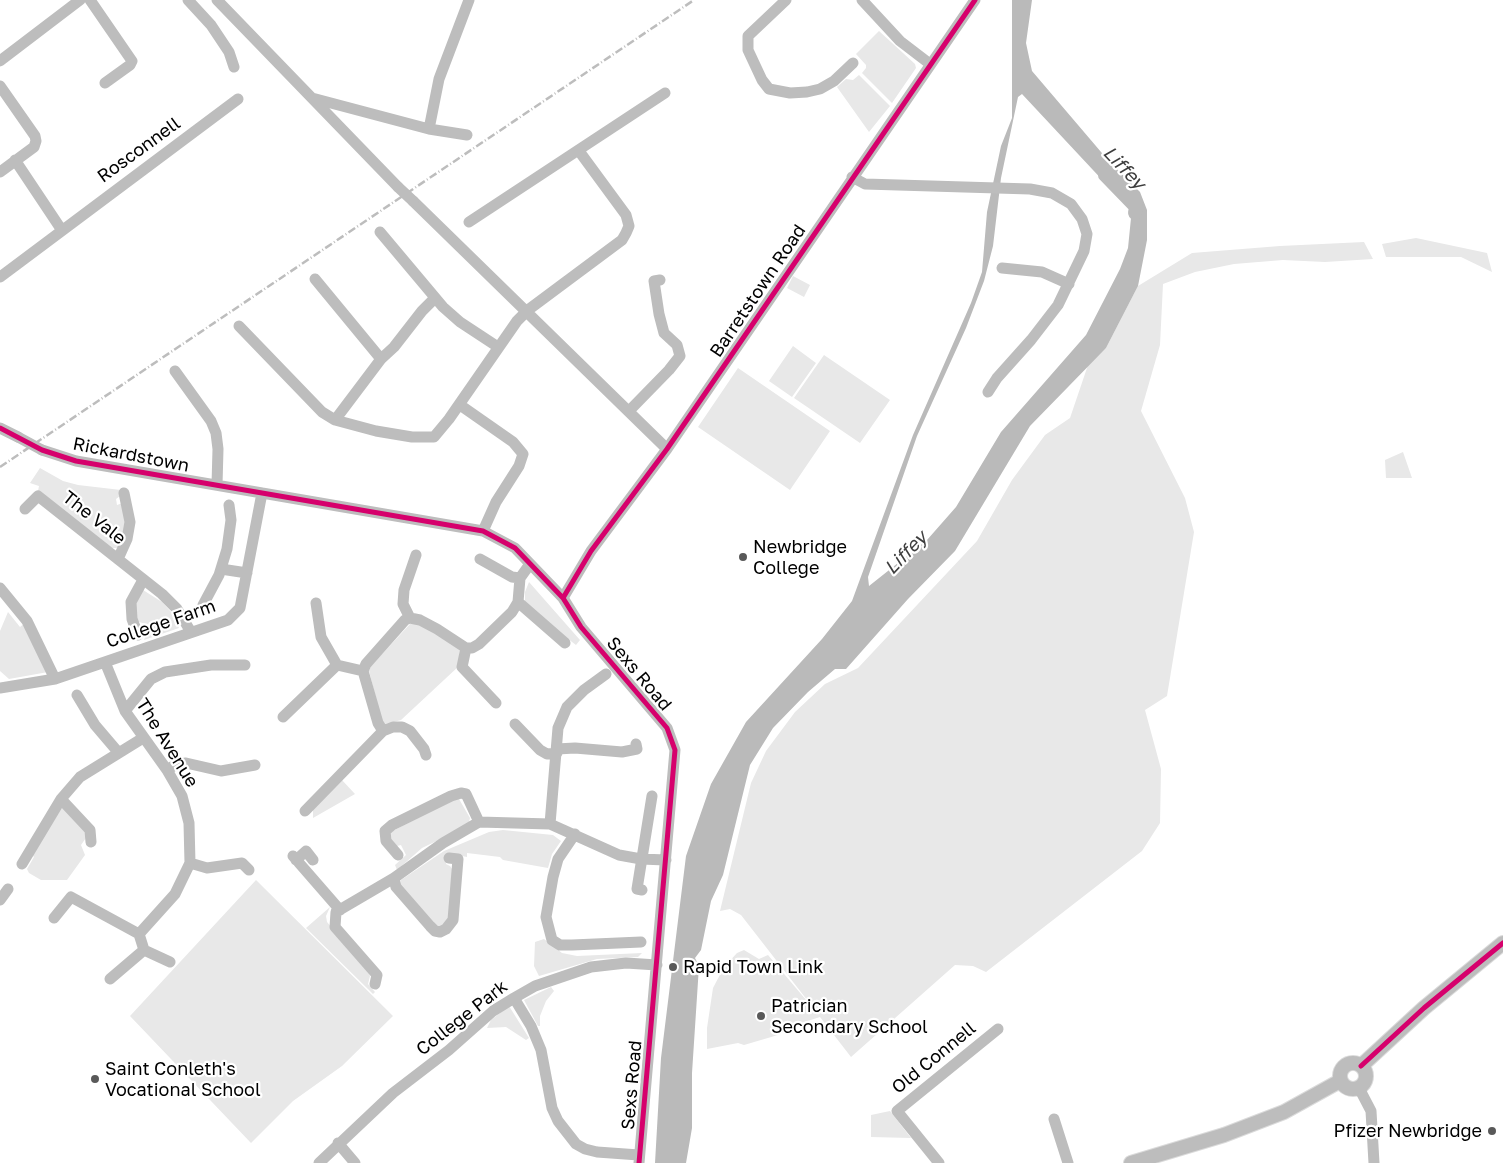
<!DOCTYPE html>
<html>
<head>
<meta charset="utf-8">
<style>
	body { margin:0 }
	canvas { display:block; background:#fff }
</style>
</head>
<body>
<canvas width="1503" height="1163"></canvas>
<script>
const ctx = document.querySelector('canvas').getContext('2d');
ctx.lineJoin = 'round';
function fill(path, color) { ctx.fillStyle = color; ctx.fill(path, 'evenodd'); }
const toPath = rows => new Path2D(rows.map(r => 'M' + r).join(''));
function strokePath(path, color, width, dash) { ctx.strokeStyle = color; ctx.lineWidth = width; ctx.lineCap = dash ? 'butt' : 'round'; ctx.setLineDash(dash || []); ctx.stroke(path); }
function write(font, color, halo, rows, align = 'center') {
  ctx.font = font + ' "Golos Text",sans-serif'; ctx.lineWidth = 4.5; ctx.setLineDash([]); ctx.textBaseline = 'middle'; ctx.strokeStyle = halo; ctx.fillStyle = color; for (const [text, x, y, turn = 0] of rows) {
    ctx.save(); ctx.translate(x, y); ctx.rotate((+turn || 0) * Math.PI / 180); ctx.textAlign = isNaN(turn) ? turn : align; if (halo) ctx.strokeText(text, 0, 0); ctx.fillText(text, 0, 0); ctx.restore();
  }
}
const green = toPath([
	[879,31,915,64,916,68,892,103,862,73,866,68,866,65,856,54],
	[859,75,890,106,869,132,837,87,846,79,853,80],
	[1416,238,1487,253,1492,272,1461,257,1386,257,1382,244],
	[1364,242,1373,259,1325,262,1283,260,1234,264,1195,272,1163,284,1160,345,1141,411,1185,498,1194,532,1167,696,1145,710,1161,769,1160,823,1142,851,986,972,973,966,955,965,851,1057,820,1017,789,1027,778,1035,744,1045,738,1043,707,1049,707,1028,713,988,724,967,737,953,744,950,759,959,768,955,818,1014,741,915,730,909,720,911,751,783,766,751,795,712,825,684,858,668,977,541,1012,480,1045,435,1070,418,1088,365,1106,348,1138,286,1192,253,1280,246],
	[793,276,810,285,804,297,787,288],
	[793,346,816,363,792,397,769,381],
	[824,355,890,400,860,443,794,398],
	[738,368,830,431,790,490,698,427],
	[1403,452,1412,478,1386,478,1385,460],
	[40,468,63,481,78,485,121,490,120,496,116,499,117,505,123,503,127,521,118,548,111,548,38,491,39,486,30,483],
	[529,582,580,640,576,645,525,606,525,592],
	[143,590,162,602,173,614,179,628,144,640,148,629,146,624,139,622,135,618,135,602],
	[8,612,20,627,26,622,48,672,9,679,0,671,0,631],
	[415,622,460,648,459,666,401,720,383,725,369,671,371,666,411,623],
	[342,780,355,794,313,818,313,807],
	[454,798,459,799,470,818,468,826,422,848,397,870,395,865,406,855,401,845,393,847,389,833],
	[63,806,88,835,81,845,85,855,67,880,41,880,29,873,27,869,34,857,32,855],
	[503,830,553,835,561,841,552,854,548,868,503,860,500,857,467,853,467,857,447,853,446,864,450,866,454,872,450,918,445,925,438,928,401,887,401,880,444,851,489,832],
	[256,880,393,1016,342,1066,293,1101,251,1143,130,1016],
	[330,907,326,916,327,922,368,970,370,976,368,984,375,992,373,994,306,928],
	[544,939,562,953,577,956,642,953,638,957,597,959,539,976,534,966,535,942],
	[551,987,554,991,546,1001,540,1016,540,1026,538,1026,524,1000],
	[509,1006,529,1038,526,1040,506,1027,487,1028,491,1020],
	[890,1111,911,1138,871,1137,871,1115]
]);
const water = toPath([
	[1012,0,1032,0,1026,43,1032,71,1107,159,1140,192,1147,210,1147,240,1138,286,1106,348,1030,426,955,551,908,599,846,669,835,669,808,692,773,728,750,765,723,875,711,901,701,950,695,958,699,966,692,1073,692,1128,686,1163,655,1163,661,1058,686,856,711,784,746,722,822,639,852,601,913,435,971,303,982,272,987,212,1001,146,1012,118],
	[1022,94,1107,185,1121,189,1127,194,1131,218,1128,248,1120,269,1086,335,1001,432,956,507,927,540,869,586,868,577,917,436,966,328,984,281,993,246,1001,178,1018,97]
]);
const river = toPath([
	[1105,175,1136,207,1135,213]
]);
const minor = toPath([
	[90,0,132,61,130,65,105,83],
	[188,0,211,25,229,52,234,67],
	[217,0,398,187],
	[786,0,748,36,748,50,762,80,769,89,790,93,807,92,820,89,834,81,853,63],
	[862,0,900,41,930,64],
	[0,61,80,0],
	[0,86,35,136,36,141,34,147,0,172],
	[312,98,429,129],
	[467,135,429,129,439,79,469,0],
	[15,160,61,229],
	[852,177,865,184,1030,189,1052,193,1071,204,1082,219,1087,234,1084,251,1058,305,1031,340,997,378,988,392],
	[413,201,667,449],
	[469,222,665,93],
	[380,232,443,307,460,322,498,347],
	[1002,268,1042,272,1069,284],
	[0,277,238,99],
	[315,279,381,359],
	[239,326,322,412,335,420,376,431,412,437,434,437,449,419,517,321,528,310,622,240,626,233,629,226,626,215,579,151],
	[175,371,211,421,216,433,218,449,217,485],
	[460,405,513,442,523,454,519,466,496,502,483,531],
	[629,411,669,370,680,356,677,345,664,333,659,314,654,281,660,280],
	[335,420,381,359,394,347,422,311,435,298],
	[0,428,18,437],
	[42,450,76,461,483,531,515,548,563,598,581,627,667,728,675,750,639,1163],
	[25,509,38,496,162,594,177,609,191,632],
	[118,559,127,539,130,522,124,493],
	[480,559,512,577,520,578],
	[221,569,247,573],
	[0,588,27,621,55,679],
	[563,598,591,551,667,449,975,0],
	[518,602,565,643],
	[316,603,321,637,337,665,363,671,366,664,405,620,410,618,420,620,437,629,466,648,472,648,479,644,512,612,518,602,520,578,530,564],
	[203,605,219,575,227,549,231,520,229,505],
	[410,618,403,604,404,590,416,555],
	[138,635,132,619,131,602,143,580],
	[466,648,462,667,496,703],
	[363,671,378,723,383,731],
	[0,688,55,679,228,620,240,608,262,493],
	[77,695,95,725,118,752],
	[125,711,151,679,165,672,211,665,245,665],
	[283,717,337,665],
	[515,724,540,750,547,754,557,753],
	[557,749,575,748,622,752,637,749,636,744],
	[167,770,175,765,186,763,221,771,255,765],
	[61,799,90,830,91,842],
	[305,811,383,731,393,727,402,727,410,731,424,749,426,755],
	[550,824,558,728,567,707,584,690,606,674],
	[575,834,558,859,553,877,546,917,552,940,560,945,572,945,641,942],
	[398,855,386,841,385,831,392,825,451,796,461,793,466,794,479,822],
	[293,856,340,910],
	[296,860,306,851,313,860],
	[190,863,207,868,242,863,249,870],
	[22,864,61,799,80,777,143,738],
	[394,878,396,887,430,926,435,931,440,932,446,929,453,920,458,859,449,858],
	[642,890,637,889,652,796],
	[0,900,8,889],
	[54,918,71,897,139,934,175,894,190,863,189,823,182,796,167,770,125,711,105,662],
	[144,950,170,962],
	[110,979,144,950,139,934],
	[375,984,377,975,335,927,336,912,394,878,443,843,479,822,550,824,619,855,641,859,666,860],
	[514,998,531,1026,541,1050,552,1108,558,1121,576,1144,585,1149,597,1152,639,1155],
	[1359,1088,1371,1111,1374,1163],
	[1054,1119,1068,1163],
	[338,1143,355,1163],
	[319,1163,393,1093,449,1050,493,1011,514,998,535,986,591,967,626,963,657,965],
	[939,1163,897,1111,998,1029]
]);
const major = toPath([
	'1340 1076a13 13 0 1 1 26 0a13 13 0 1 1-26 0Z',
	[1361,1066,1424,1008,1503,943],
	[1131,1163,1224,1135,1284,1112,1340,1081]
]);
const rail = toPath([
	[0,467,694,0]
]);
const minorBridge = toPath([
	[398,187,413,201],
	[18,437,42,450]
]);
const cycleway = toPath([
	[0,428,42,450,76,461,483,531,515,548,563,598,581,627,667,728,675,750,639,1163],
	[563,598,591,551,667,449,975,0],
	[1361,1066,1424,1008,1503,943]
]);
const markers = [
	[743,557,5,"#595959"],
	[673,967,5,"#595959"],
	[761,1016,5,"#595959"],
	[95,1079,5,"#595959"],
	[1492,1131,5,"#595959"]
];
const streetNames = [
	["Rosconnell",139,150,-36],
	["Barretstown Road",758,291,-56],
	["Rickardstown",131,455,11],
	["The Vale",94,518,38],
	["College Farm",161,624,-19],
	["Sexs Road",639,674,50],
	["The Avenue",167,743,58],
	["College Park",462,1018,-38],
	["Old Connell",934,1058,-39],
	["Sexs Road",632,1085,-85]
];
const poiNames = [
	["Newbridge",753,547],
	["College",753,568],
	["Rapid Town Link",683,967],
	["Patrician",771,1006],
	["Secondary School",771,1027],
	["Saint Conleth's",105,1069],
	["Vocational School",105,1090],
	["Pfizer Newbridge",1482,1131,"right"]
];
const waterNames = [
	["Liffey",1124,168,46],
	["Liffey",906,553,-46]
];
fill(green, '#e8e8e8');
fill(water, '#bababa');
strokePath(river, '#bababa', 14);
strokePath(major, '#dbdbdb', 16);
strokePath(minor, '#bdbdbd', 11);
strokePath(major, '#bdbdbd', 14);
strokePath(rail, '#bdbdbd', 2.5, [8, 2.5, 1, 2.5]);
strokePath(minorBridge, '#bdbdbd', 11);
strokePath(cycleway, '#d6006c', 5);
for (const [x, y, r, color] of markers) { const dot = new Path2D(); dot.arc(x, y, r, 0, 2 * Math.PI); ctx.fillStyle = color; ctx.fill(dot); strokePath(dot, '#fff', 2); }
write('18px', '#000', '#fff', streetNames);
write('18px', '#000', '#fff', poiNames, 'left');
write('italic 19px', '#3e3e3e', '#fff', waterNames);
</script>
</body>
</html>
